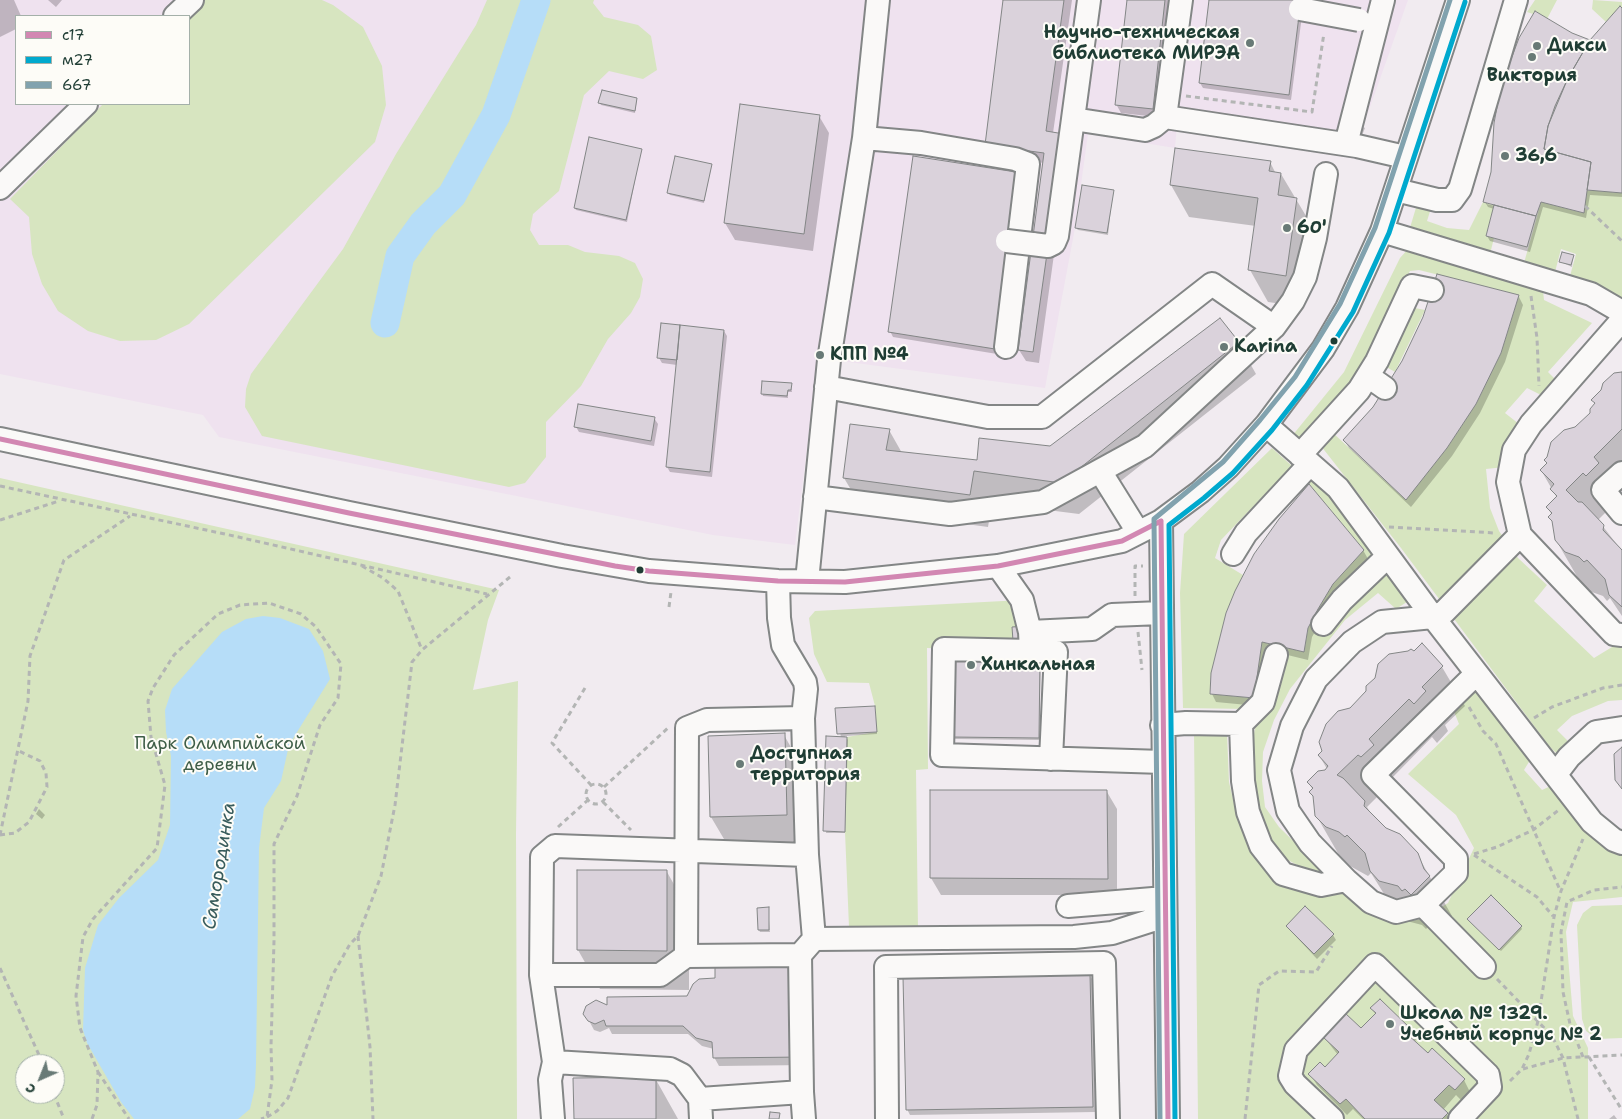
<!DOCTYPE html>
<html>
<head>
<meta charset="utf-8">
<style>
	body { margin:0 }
	#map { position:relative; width:1622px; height:1119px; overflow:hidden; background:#f1ebf0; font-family:"Shantell Sans",sans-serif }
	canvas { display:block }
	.legend { position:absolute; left:15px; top:15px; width:175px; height:90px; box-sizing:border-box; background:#fdfcf7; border:1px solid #a4b0a9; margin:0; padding:6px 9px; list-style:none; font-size:15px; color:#1f3d34 }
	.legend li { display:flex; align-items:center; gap:10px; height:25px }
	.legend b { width:25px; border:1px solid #a4b0a9 }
	.north { position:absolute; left:15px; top:1054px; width:50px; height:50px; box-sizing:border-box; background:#fdfcf7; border:1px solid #a4b0a9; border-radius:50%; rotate:224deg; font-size:14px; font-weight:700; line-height:20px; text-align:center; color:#1f3d34 }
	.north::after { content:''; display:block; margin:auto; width:18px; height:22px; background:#687a76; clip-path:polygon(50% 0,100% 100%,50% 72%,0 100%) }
</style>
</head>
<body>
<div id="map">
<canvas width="1622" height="1119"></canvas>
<ul class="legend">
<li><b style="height:6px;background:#d287b2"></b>с17</li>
<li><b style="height:6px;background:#00a9ce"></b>м27</li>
<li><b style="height:6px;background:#81a2ae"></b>667</li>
</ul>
<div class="north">С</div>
</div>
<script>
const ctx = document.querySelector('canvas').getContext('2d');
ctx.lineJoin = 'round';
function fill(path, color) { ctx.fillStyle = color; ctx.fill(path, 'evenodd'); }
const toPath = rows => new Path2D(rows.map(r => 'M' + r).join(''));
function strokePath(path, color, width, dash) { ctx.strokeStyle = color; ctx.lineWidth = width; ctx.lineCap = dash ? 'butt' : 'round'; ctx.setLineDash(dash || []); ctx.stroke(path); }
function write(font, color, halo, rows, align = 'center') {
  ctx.font = font + ' "Shantell Sans",sans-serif'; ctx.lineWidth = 4; ctx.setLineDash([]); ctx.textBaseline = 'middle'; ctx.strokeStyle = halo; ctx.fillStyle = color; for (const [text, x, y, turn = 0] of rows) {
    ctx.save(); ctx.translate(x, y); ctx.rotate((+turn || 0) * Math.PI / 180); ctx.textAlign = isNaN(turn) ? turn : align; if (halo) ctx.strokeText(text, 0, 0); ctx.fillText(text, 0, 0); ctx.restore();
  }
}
const built = toPath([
	[0,0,1408,0,1353,155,1177,124,1175,148,1088,134,1075,228,1045,388,818,358,795,545,713,535,219,437,203,415,0,374],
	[16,16,189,16,189,104,16,104]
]);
const green = toPath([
	[205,0,322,0,333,5,363,27,382,66,386,105,375,142,189,324,156,340,120,341,88,331,58,311,42,284,32,254,29,217,10,199,103,104,189,104,189,16],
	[487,0,594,0,593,3,604,17,638,25,651,36,657,70,643,79,609,71,584,95,559,191,533,214,530,230,539,245,568,245,585,252,619,256,635,263,643,279,640,297,631,313,608,339,581,386,546,422,546,457,525,483,509,487,262,436,245,407,246,389,251,374,343,249,396,154,476,25],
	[1535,0,1557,0,1547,19,1535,11,1533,14,1527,12],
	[1593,0,1622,2,1622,8,1606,22,1592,9],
	[1587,190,1622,193,1622,303,1570,276,1576,254,1561,249,1555,272,1524,263,1541,202,1583,213],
	[1418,201,1432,205,1427,221,1447,228,1469,230,1483,202,1494,205,1486,236,1494,238,1490,254,1409,231],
	[1409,248,1543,291,1544,300,1592,323,1548,372,1559,383,1545,397,1527,388,1505,413,1519,424,1505,467,1486,469,1490,508,1499,531,1518,558,1547,585,1534,601,1594,658,1617,644,1622,645,1622,700,1608,701,1572,716,1557,730,1567,740,1569,747,1564,752,1556,753,1549,746,1401,548,1321,446,1333,433,1405,499,1447,448,1476,404,1501,353,1519,295,1419,270,1410,271,1397,294,1364,367,1300,443,1292,436,1344,372,1400,258],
	[1410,307,1425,310,1395,372,1383,365],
	[1272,448,1292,466,1221,540,1215,558,1243,575,1226,613,1211,673,1210,694,1254,698,1262,642,1304,652,1308,628,1318,609,1333,584,1364,550,1309,484,1315,475,1410,600,1396,609,1378,593,1345,620,1290,689,1274,720,1263,752,1262,781,1265,807,1279,827,1329,876,1314,874,1284,858,1269,837,1253,801,1250,755,1256,723,1248,709,1183,708,1180,593,1184,534],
	[0,478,499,590,488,620,473,690,518,681,516,834,517,1119,0,1119],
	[25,1064,55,1064,55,1094,25,1094],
	[1022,600,1031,651,927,648,928,769,916,770,918,930,849,927,845,832,847,737,876,732,875,706,869,683,827,682,814,654,809,618,815,611],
	[1469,690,1478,691,1532,757,1524,770,1542,790,1555,784,1622,851,1622,897,1573,902,1566,932,1573,1016,1588,1048,1588,1119,1198,1119,1194,732,1227,733,1229,782,1237,816,1249,847,1270,876,1279,884,1345,887,1364,909,1392,923,1423,919,1448,903,1474,848,1456,815,1408,774,1459,724,1453,709],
	[1622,905,1622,1038,1597,1039,1586,1031,1582,1019,1577,925,1583,913,1592,906]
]);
const water = toPath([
	[263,616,280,618,309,629,323,651,330,679,289,745,281,781,264,808,259,848,256,1064,255,1087,250,1109,238,1119,134,1119,121,1102,87,1043,83,1030,85,968,98,925,119,898,158,860,170,825,171,756,166,732,165,710,172,689,222,632,246,619]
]);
const shadow = toPath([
	[0,0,14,0,21,16,16,16,16,29,0,37],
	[48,0,62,0,56,7],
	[1004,0,1072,0,1053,133,1069,146,1039,363,1026,361,1019,350,1044,163,993,156],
	[1129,0,1171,0,1157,117,1121,113,1116,104],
	[1211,0,1304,0,1291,100,1203,88,1200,83],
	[1622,10,1622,197,1590,195,1586,218,1543,207,1530,252,1490,241,1487,236,1494,209,1488,207,1485,202,1572,34,1590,41],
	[1487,202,1500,205,1499,207,1487,204],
	[637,99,635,113,601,105,600,103],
	[819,116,829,133,813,251,735,240,725,223],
	[1357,124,1365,128,1361,138,1355,136],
	[641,150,627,222,576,210,575,208],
	[1270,162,1276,174,1281,174,1315,231,1304,307,1268,302,1250,270,1256,226,1189,217,1171,185],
	[711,165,704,203,670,195,668,193],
	[1019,179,997,354,893,337,890,331],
	[1113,191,1108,235,1078,230,1076,228],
	[1573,256,1572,267,1561,262],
	[1438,276,1519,297,1523,305,1505,362,1480,413,1452,456,1411,507,1349,448,1344,440,1374,408,1403,361,1424,317],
	[724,331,727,336,712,477,670,472,667,467,677,365,662,363,659,358],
	[1238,342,1256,374,1079,514,992,503,988,527,863,510,844,478,889,430,902,453,978,462,1050,447],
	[816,352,826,354,826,360,816,359],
	[1622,373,1622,491,1617,496,1609,515,1606,512,1598,520,1622,551,1622,616,1610,598,1607,601,1603,596,1589,591,1579,580,1556,540,1552,515,1547,507,1557,498,1541,470,1576,428,1591,413,1595,405,1593,400,1614,374],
	[791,384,792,392,788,392,788,398,763,396,762,393],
	[654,418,658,424,654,446,579,432,576,427],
	[1363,550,1368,559,1338,592,1312,637,1308,660,1267,650,1258,706,1216,702,1212,694,1228,613],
	[1422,645,1442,667,1465,706,1445,725,1448,731,1437,743,1432,737,1392,778,1396,785,1381,793,1367,807,1373,817,1385,829,1417,854,1452,916,1434,933,1428,927,1426,929,1422,925,1403,920,1394,910,1371,873,1368,876,1350,866,1339,855,1316,815,1314,799,1311,792,1313,790,1308,782,1327,769,1319,755,1350,709],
	[1041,661,1039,740,955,739,954,736],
	[874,707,877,734,845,736,848,740,845,833,826,833,841,738,837,710],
	[784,735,806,774,809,854,734,856,711,817],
	[931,791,1107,792,1117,809,1117,895,941,895,931,878],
	[39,809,45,815,42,819,36,814],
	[667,872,689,911,689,990,600,989,578,950],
	[768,909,770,932,760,932,759,930],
	[1470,921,1521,927,1522,929,1501,951],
	[1287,927,1333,935,1336,940,1317,959],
	[1090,975,1093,981,1095,1112,910,1115,907,1109],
	[688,998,808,1065,719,1066,714,1057,714,1049,702,1046,688,1034,612,1034,609,1028,600,1032,594,1030,585,1013,608,1007],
	[1380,1000,1409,1029,1416,1040,1414,1042,1428,1055,1464,1080,1470,1092,1462,1101,1456,1095,1443,1110,1450,1119,1363,1119,1353,1109,1347,1115,1317,1085,1310,1074,1325,1069,1338,1055,1324,1037,1361,1030,1376,1015,1372,1009],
	[655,1078,678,1119,575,1119],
	[1614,1115,1617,1119,1609,1119]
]);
const river = toPath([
	[385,323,400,256,423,224,452,195,496,115,536,0]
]);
const building = toPath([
	[1003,0,1064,0,1046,131,1064,134,1033,352,1018,350,1044,153,985,145,1003,0],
	[1127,0,1165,0,1153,109,1115,105,1127,0],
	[1209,0,1301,0,1289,95,1199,83,1209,0],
	[1620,6,1622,8,1622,193,1587,190,1591,162,1544,149,1548,126,1568,78,1590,40,1620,6],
	[1535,11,1572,33,1590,40,1568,78,1555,106,1548,126,1544,149,1591,162,1584,213,1541,202,1536,216,1483,202,1491,172,1494,123,1501,86,1519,38,1535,11],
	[602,90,637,98,635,111,598,103,602,90],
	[740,104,820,115,804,234,724,223,740,104],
	[589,137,642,149,626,220,574,208,589,137],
	[1175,148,1271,161,1269,171,1281,173,1278,195,1297,198,1286,276,1248,270,1258,198,1170,185,1175,148],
	[675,156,712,164,704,201,667,193,675,156],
	[913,156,1016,172,995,349,888,332,913,156],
	[1082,185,1114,190,1107,233,1075,228,1082,185],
	[1494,205,1536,216,1527,247,1486,236,1494,205],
	[1562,252,1574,255,1571,265,1559,262,1562,252],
	[1437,274,1519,295,1501,353,1476,404,1447,448,1406,500,1343,440,1373,407,1402,361,1423,317,1437,274],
	[1220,318,1239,342,1061,483,974,471,970,495,843,478,850,424,890,429,886,450,977,460,979,438,1050,446,1220,318],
	[661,323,680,325,677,360,657,358,661,323],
	[680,325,724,330,710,472,666,467,680,325],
	[1622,372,1622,429,1594,457,1599,463,1586,476,1583,473,1566,490,1578,502,1582,502,1604,525,1603,530,1622,550,1622,607,1609,595,1605,579,1587,560,1584,562,1579,557,1565,552,1555,540,1552,521,1548,517,1552,513,1546,507,1557,496,1550,489,1554,484,1540,470,1547,463,1544,460,1547,457,1551,442,1564,430,1575,427,1590,413,1590,409,1595,403,1591,400,1601,390,1603,383,1614,373,1622,372],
	[762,381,792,383,791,390,788,390,787,396,761,394,762,381],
	[578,404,655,417,651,441,574,427,578,404],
	[1309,484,1364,550,1333,584,1318,609,1308,628,1304,652,1262,642,1254,698,1210,694,1211,673,1226,613,1235,591,1254,554,1279,519,1309,484],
	[1026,626,1027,641,1013,641,1012,627,1026,626],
	[1422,643,1443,666,1422,687,1426,691,1414,704,1409,699,1369,739,1374,745,1361,757,1358,755,1337,775,1343,778,1365,801,1364,806,1386,828,1400,834,1418,853,1424,869,1430,876,1411,895,1405,889,1402,891,1398,886,1379,881,1370,871,1365,853,1347,835,1345,837,1339,832,1326,827,1315,816,1313,796,1309,792,1313,788,1307,782,1318,771,1325,770,1328,766,1318,755,1322,751,1319,742,1326,724,1338,711,1350,708,1366,691,1366,686,1375,678,1378,664,1389,654,1408,651,1411,649,1414,651,1422,643],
	[954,656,1040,658,1039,738,952,737,954,656],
	[875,706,877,732,837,734,835,708,875,706],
	[785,733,787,815,710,817,708,736,785,733],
	[826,736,847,737,845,832,823,831,826,736],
	[1622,747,1622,789,1615,780,1614,754,1622,747],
	[930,790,1107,790,1108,879,930,878,930,790],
	[577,870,667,870,667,951,577,950,577,870],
	[1491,895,1522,926,1499,950,1467,919,1491,895],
	[1305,906,1334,934,1314,954,1286,926,1305,906],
	[769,907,769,930,758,930,757,908,769,907],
	[802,964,804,1057,713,1058,712,1042,696,1038,683,1026,606,1026,604,1020,595,1024,588,1021,583,1014,586,1006,596,1000,607,1005,607,997,687,996,693,984,699,979,715,978,715,967,802,964],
	[1090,974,1093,1107,906,1110,903,977,1090,974],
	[1380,999,1410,1028,1406,1033,1428,1053,1432,1048,1465,1079,1455,1090,1449,1085,1434,1100,1448,1113,1442,1119,1365,1119,1346,1099,1340,1104,1308,1074,1320,1062,1325,1067,1339,1052,1323,1037,1345,1013,1361,1028,1376,1013,1370,1008,1380,999],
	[656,1077,656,1119,574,1119,573,1078,656,1077],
	[770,1112,780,1113,779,1119,769,1119,770,1112]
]);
const path = toPath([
	[1186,96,1312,112,1324,33],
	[1585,206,1622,241],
	[1531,296,1537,338,1539,386],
	[0,486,234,536,487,594],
	[0,520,59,501],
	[1389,527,1495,533],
	[362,566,383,578,398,591,422,650],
	[1135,596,1135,566,1143,566],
	[669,607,671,592],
	[1138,632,1142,670],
	[585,688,552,743,591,785],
	[1469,707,1483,731,1496,744,1560,890],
	[1534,718,1552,707,1603,688,1622,685],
	'586 794a10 10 0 1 1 20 0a10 10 0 1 1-20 0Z',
	[604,787,669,727],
	[603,802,631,830],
	[558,827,588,800],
	[0,835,28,701,30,656,64,560,130,516],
	[0,835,15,833,29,822,47,787,46,773,40,761,19,751],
	[1474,854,1497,847,1533,830,1560,809],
	[1474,855,1537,897,1553,916],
	[358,936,370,1047,373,1119],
	[0,968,43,1064],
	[1497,979,1552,1036,1563,1058,1578,1119],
	[1583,1057,1570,1024,1563,992,1561,932,1567,902,1594,890,1622,887],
	[1589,1057,1622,1110],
	[1523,1069,1563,1058,1622,1055],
	[98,1072,129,1119],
	[1510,1081,1522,1069,1529,1054,1538,1021,1554,917,1561,891,1583,839],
	[54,1094,64,1119],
	[267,1117,277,1111,288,1098,332,976,350,944,358,936,381,876,395,805,412,662,422,650,510,577],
	[92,1119,97,1105,98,1072,80,1028,76,996,83,937,93,919,157,848,165,785,151,737,148,701,153,688,174,655,218,614,240,605,269,603,301,614,316,627,341,664,338,698,320,725,297,796,274,844,274,941,271,1046,272,1080,267,1117,261,1119],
	[1245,1119,1259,985,1279,971,1316,972,1332,946]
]);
const minor = toPath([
	[175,16,192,0],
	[1165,117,1357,146,1405,157],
	[1073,119,1089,0],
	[864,138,921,143,1015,159,1028,164,1006,347],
	[1346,144,1383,0],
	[0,188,86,104],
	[1396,190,1437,200,1452,200,1460,189,1516,0],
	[1382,231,1591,294,1622,312],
	[1032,244,1048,246,1054,243,1057,236,1073,119,1145,130,1154,126,1165,117,1181,0],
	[1622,320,1531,424,1514,450,1508,482,1520,535,1614,634,1622,635],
	[1368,376,1385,388],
	[826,387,988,417,1042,417,1212,284,1274,327],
	[1266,425,1338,488,1433,617,1592,822,1614,840,1622,843],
	[0,439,349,513,562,556,649,571,778,581,845,582,998,566,1122,541,1161,521,1200,492,1228,467,1266,425,1323,349,1347,308,1382,231,1458,0],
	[1300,455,1359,390,1377,361,1412,286,1432,290],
	[1100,471,1138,532],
	[1622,473,1603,490,1622,513],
	[815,497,950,514,1043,502,1145,446,1274,327,1293,301,1305,277,1315,238,1326,174],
	[1161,521,1168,1119],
	[1233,554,1246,533,1310,464],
	[998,566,1022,600,1030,632,1092,629,1112,615,1161,613],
	[807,581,829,360,864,138,878,0],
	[1323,624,1342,600,1388,556],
	[1030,632,1031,651,944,649,942,755,1163,762],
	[1031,651,1056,652,1051,759],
	[1241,724,1263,702,1276,655],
	[1162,725,1186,723,1241,724,1243,781,1248,812,1261,846,1283,874,1321,885,1346,880,1371,902,1396,912,1423,905,1456,873,1456,859,1373,775,1476,674],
	[1556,774,1569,757,1596,732,1622,728],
	[1346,880,1310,843,1288,811,1279,770,1292,726,1316,679,1352,642,1382,622,1433,617,1444,612,1520,535],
	[1423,905,1484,967],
	[1068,906,1165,898],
	[814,939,1074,937,1112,933,1165,916],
	[800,955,802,1092,700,1099,682,1075,670,1069,554,1062,541,975,542,857,555,846,807,855],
	[686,956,687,728,707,720,803,718],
	[541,975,660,975,686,956,800,955,814,939,807,855,803,718,806,689,805,682,783,645,779,618,778,581],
	[802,1092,804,1119],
	[700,1099,701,1119],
	[553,1119,550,1080,554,1062],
	[887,1119,886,967,1104,963,1108,1119],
	[1332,1119,1295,1084,1290,1076,1296,1050,1375,965,1488,1075,1490,1087,1460,1119]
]);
const minorBridge = toPath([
	[1300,9,1359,20],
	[1007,241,1032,244]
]);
const bus1 = toPath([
	[0,439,349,513,615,566,649,571,778,581,845,582,998,566,1122,541,1161,521],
	[1161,521,1168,1119]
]);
const bus2 = toPath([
	[1175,1119,1169,525,1204,498,1233,473,1272,430,1307,385,1353,312,1389,233,1465,2]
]);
const bus3 = toPath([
	[1160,1119,1154,519,1223,462,1260,420,1295,377,1340,304,1375,228,1450,0]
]);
const markers = [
	[1250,43,5,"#687a76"],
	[1537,46,5,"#687a76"],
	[1532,57,5,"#687a76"],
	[1505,156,5,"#687a76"],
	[1287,228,5,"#687a76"],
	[1334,341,4.5,"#1f3d34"],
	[1224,347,5,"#687a76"],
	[820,355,5,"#687a76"],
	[640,570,4.5,"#1f3d34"],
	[971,665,5,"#687a76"],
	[740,764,5,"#687a76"],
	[1390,1024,5,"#687a76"]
];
const poiNames = [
	["Научно-техническая",1240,33,"right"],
	["библиотека МИРЭА",1240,54,"right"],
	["Дикси",1547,46],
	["Виктория",1532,76,"center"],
	["36,6",1515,156],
	["60'",1297,228],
	["Karina",1234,347],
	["КПП №4",830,355],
	["Хинкальная",981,665],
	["Доступная",750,754],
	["территория",750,775],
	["Школа № 1329.",1400,1014],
	["Учебный корпус № 2",1400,1035]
];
const parkNames = [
	["Парк Олимпийской",220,744],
	["деревни",220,765]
];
const waterNames = [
	["Самородинка",220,866,-81]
];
fill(built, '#efe2ef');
fill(green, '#d7e5c0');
fill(water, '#b6ddf8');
fill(shadow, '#0003');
strokePath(river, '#b6ddf8', 29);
fill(building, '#dad2db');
strokePath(building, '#838686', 1);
strokePath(minor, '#838686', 26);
strokePath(path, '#b3b5b4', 3, [5, 4]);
strokePath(minor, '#faf9f8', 22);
strokePath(minorBridge, '#838686', 26, []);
strokePath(minorBridge, '#faf9f8', 22);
strokePath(bus1, '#d287b2', 5);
strokePath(bus2, '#00a9ce', 5);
strokePath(bus3, '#81a2ae', 5);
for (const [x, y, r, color] of markers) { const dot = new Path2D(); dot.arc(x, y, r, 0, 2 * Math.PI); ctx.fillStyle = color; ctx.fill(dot); strokePath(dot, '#fdfcf7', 2); }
write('bold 18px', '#1f3d34', '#fdfcf7', poiNames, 'left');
write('18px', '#3f5e48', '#fdfcf7', parkNames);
write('italic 19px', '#385c5c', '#fdfcf7', waterNames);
</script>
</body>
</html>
